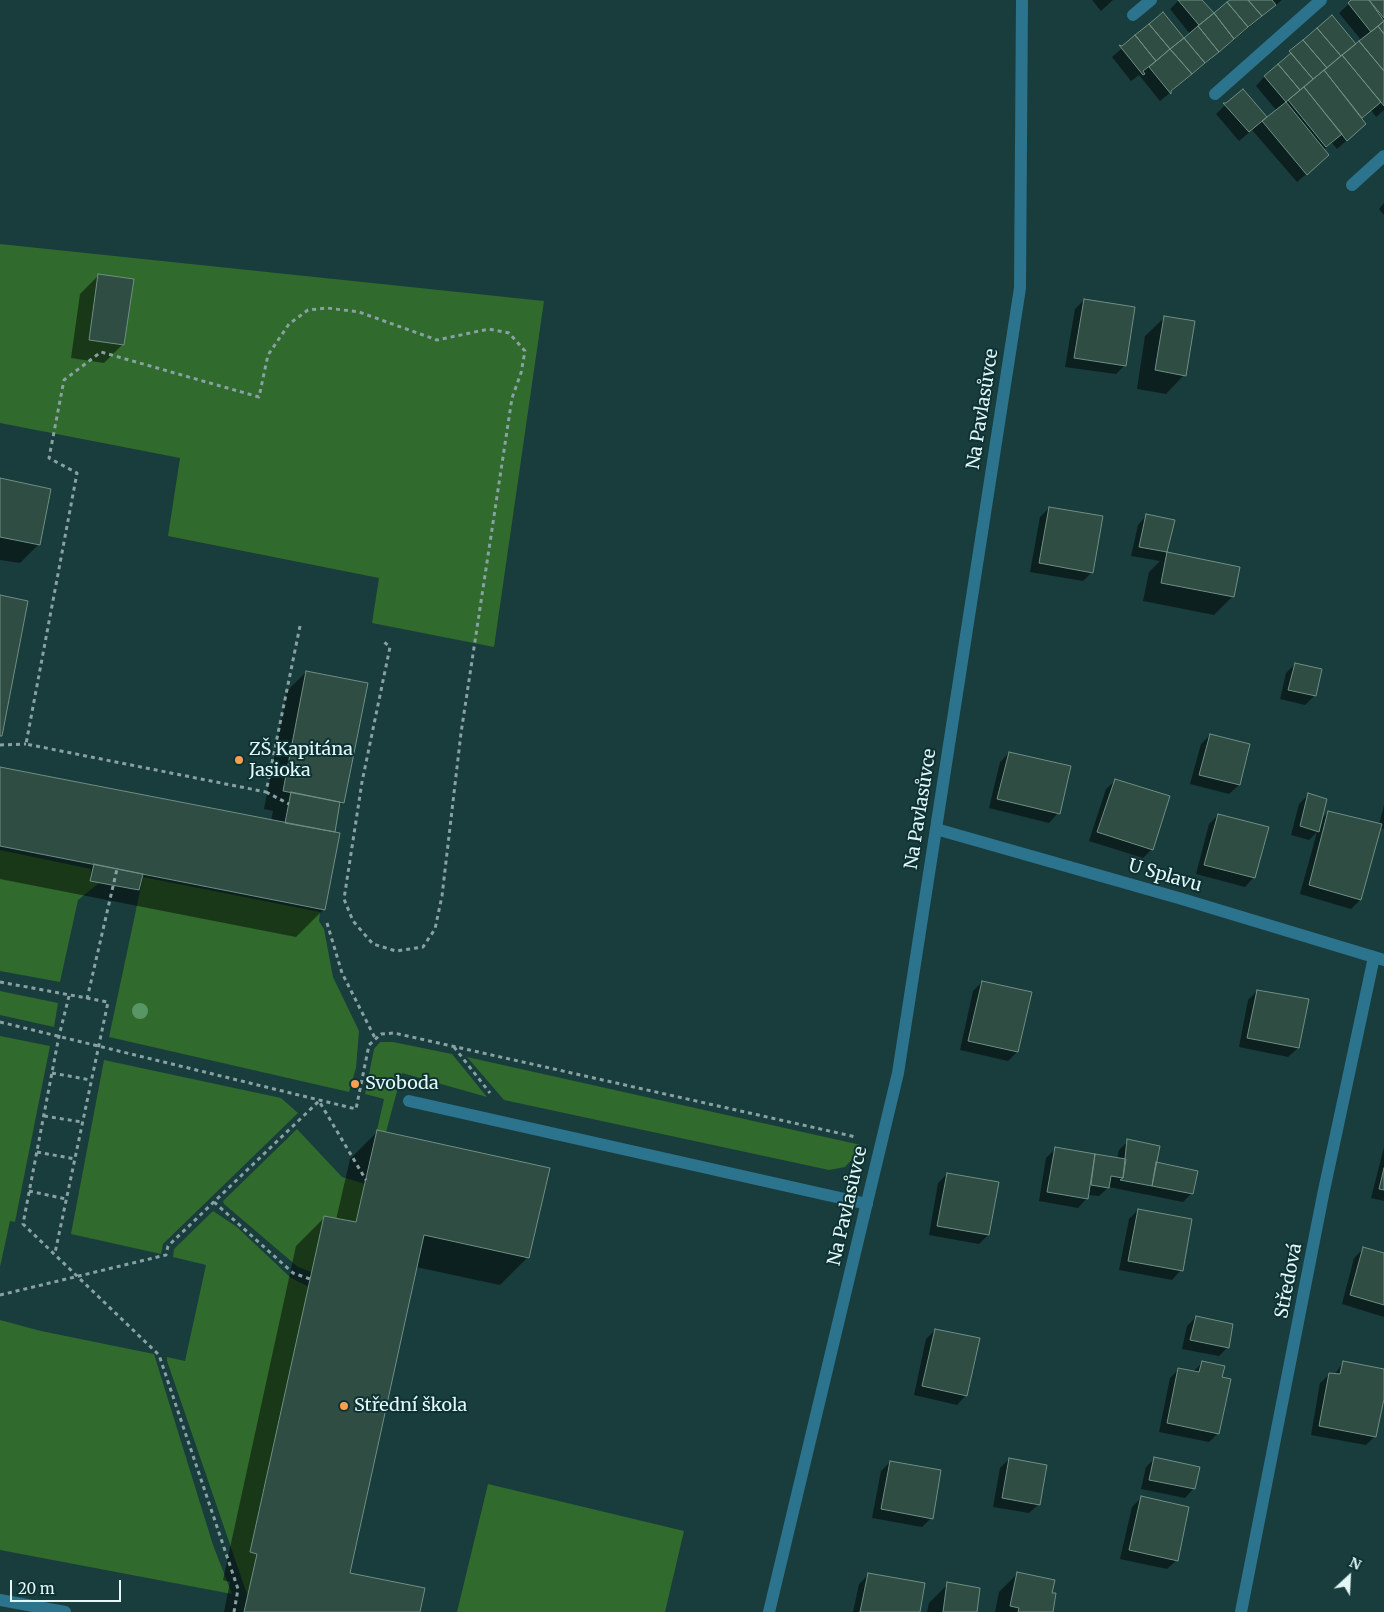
<!DOCTYPE html>
<html>
<head>
<meta charset="utf-8">
<style>
	body { margin:0 }
	#map { position:relative; width:1384px; height:1612px; overflow:hidden; background:#193c3d; font-family:Merriweather,serif }
	canvas { display:block }
	.north { position:absolute; left:1324px; top:1552px; width:50px; height:50px; -webkit-text-stroke:4px #0e3233; paint-order:stroke; rotate:25deg; font-size:14px; font-weight:700; line-height:20px; text-align:center; color:#e3f7f7 }
	.north::after { content:''; display:block; margin:auto; width:18px; height:22px; background:#e3f7f7; clip-path:polygon(50% 0,100% 100%,50% 72%,0 100%) }
	.scale { position:absolute; left:10px; top:1580px; width:111px; height:22px; box-sizing:border-box; border:2px solid #e3f7f7; border-top:0; padding-left:6px; font-size:15px; line-height:18px; white-space:nowrap; color:#e3f7f7; -webkit-text-stroke:4px #0e3233; paint-order:stroke }
</style>
</head>
<body>
<div id="map">
<canvas width="1384" height="1612"></canvas>
<div class="north">N</div>
<div class="scale">20 m</div>
</div>
<script>
const ctx = document.querySelector('canvas').getContext('2d');
ctx.lineJoin = 'round';
function fill(path, color) { ctx.fillStyle = color; ctx.fill(path, 'evenodd'); }
const toPath = rows => new Path2D(rows.map(r => 'M' + r).join(''));
function strokePath(path, color, width, dash) { ctx.strokeStyle = color; ctx.lineWidth = width; ctx.lineCap = dash ? 'butt' : 'round'; ctx.setLineDash(dash || []); ctx.stroke(path); }
function write(font, color, halo, rows, align = 'center') {
  ctx.font = font + ' Merriweather,serif'; ctx.lineWidth = 4; ctx.setLineDash([]); ctx.textBaseline = 'middle'; ctx.strokeStyle = halo; ctx.fillStyle = color; for (const [text, x, y, turn = 0] of rows) {
    ctx.save(); ctx.translate(x, y); ctx.rotate((+turn || 0) * Math.PI / 180); ctx.textAlign = isNaN(turn) ? turn : align; if (halo) ctx.strokeText(text, 0, 0); ctx.fillText(text, 0, 0); ctx.restore();
  }
}
const green = toPath([
	[0,244,544,301,494,647,372,623,379,578,168,536,180,458,0,423],
	[0,850,91,869,90,880,99,883,78,900,60,982,0,971],
	[143,877,320,912,319,921,324,929,333,977,359,1031,356,1068,349,1092,109,1037],
	[0,991,58,1003,54,1027,0,1015],
	[0,1036,50,1046,15,1222,10,1221,0,1267],
	[380,1042,393,1042,452,1054,487,1097,402,1073,386,1132,377,1130,384,1099,365,1094,374,1049],
	[467,1057,861,1145,856,1155,845,1167,829,1170,504,1100],
	[104,1060,281,1098,298,1113,163,1244,161,1254,71,1234],
	[297,1129,342,1177,365,1184,356,1222,324,1217,312,1272,298,1267,224,1204,223,1201],
	[213,1211,237,1227,291,1278,309,1287,250,1552,257,1554,248,1597,167,1361,167,1357,185,1361,206,1265,173,1257,174,1249],
	[0,1320,41,1331,154,1354,213,1545,232,1594,0,1550],
	[488,1484,684,1531,665,1612,457,1612]
]);
const shadow = toPath([
	[1092,0,1113,0,1101,11],
	[1179,0,1200,0,1213,15,1231,0,1282,0,1160,101,1139,75,1131,81,1112,57,1162,14,1184,39,1190,34,1170,9],
	[1353,0,1384,0,1384,110,1376,117,1371,110,1361,119,1365,124,1337,149,1332,143,1323,150,1318,164,1297,182,1252,130,1239,141,1216,114,1225,105,1266,119,1277,111,1256,86,1265,76,1356,45,1362,41,1339,13],
	[1384,203,1384,215,1379,209],
	[99,275,123,344,104,363,71,358,80,294],
	[1084,300,1125,365,1116,374,1065,367,1075,309],
	[1164,318,1184,375,1166,394,1137,389,1145,336],
	[0,479,39,544,20,563,0,560],
	[1049,508,1092,572,1083,581,1030,572,1040,517],
	[1147,515,1166,552,1165,553,1239,568,1233,596,1214,615,1143,601,1149,572,1160,561,1131,556,1138,525],
	[1295,664,1314,696,1305,705,1280,699,1286,673],
	[306,672,343,802,338,807,332,833,324,909,296,937,0,879,0,768,271,821,273,811,264,809,287,691],
	[1210,735,1239,785,1229,794,1190,784,1201,744],
	[1009,753,1058,813,1049,823,989,808,1000,762],
	[1116,780,1152,849,1143,858,1089,841,1106,789],
	[1308,795,1320,820,1329,812,1379,825,1384,805,1384,829,1380,828,1360,900,1351,909,1300,894,1317,832,1309,840,1291,835,1299,804],
	[1218,815,1254,877,1245,887,1196,874,1209,824],
	[982,982,1017,1052,1008,1061,960,1050,973,991],
	[1257,991,1308,1000,1298,1048,1288,1057,1239,1047,1248,1000],
	[378,1131,528,1257,500,1285,416,1267,349,1574,418,1612,224,1612,230,1582,223,1580,296,1246,324,1218,336,1220,350,1159],
	[1128,1141,1192,1193,1183,1202,1109,1187,1099,1196,1088,1195,1087,1198,1078,1208,1039,1201,1046,1158,1056,1148,1117,1159,1119,1150],
	[1384,1147,1384,1201,1371,1198],
	[947,1174,988,1235,979,1244,929,1235,938,1183],
	[1138,1210,1181,1270,1172,1280,1119,1270,1129,1219],
	[1363,1249,1384,1255,1384,1317,1342,1304,1354,1258],
	[1196,1317,1228,1347,1219,1356,1182,1349,1187,1326],
	[935,1330,966,1395,957,1405,914,1395,926,1339],
	[1202,1363,1221,1378,1218,1433,1209,1442,1159,1432,1170,1378,1179,1369,1193,1372],
	[1343,1363,1384,1370,1384,1392,1375,1436,1366,1445,1311,1435,1320,1383,1330,1374,1334,1375],
	[1155,1458,1194,1488,1185,1498,1141,1489,1146,1467],
	[1009,1459,1039,1504,1029,1513,993,1507,1000,1468],
	[890,1462,931,1518,922,1527,872,1518,881,1471],
	[1141,1498,1177,1560,1167,1569,1120,1559,1132,1507],
	[1017,1574,1051,1594,1052,1612,995,1612,999,1592],
	[868,1575,918,1612,853,1612,859,1584],
	[948,1584,975,1612,927,1612,929,1603]
]);
const building = toPath([
	[1178,0,1202,0,1214,13,1199,25,1178,0],
	[1230,0,1248,0,1262,16,1248,27,1227,2,1230,0],
	[1248,0,1272,0,1276,5,1262,16,1248,0],
	[1351,0,1369,0,1384,21,1371,32,1348,3,1351,0],
	[1369,0,1384,0,1384,18,1369,0],
	[1227,2,1248,27,1234,39,1214,13,1227,2],
	[1163,12,1184,38,1170,49,1149,24,1163,12],
	[1214,13,1234,39,1219,52,1198,26,1214,13],
	[1332,15,1356,44,1341,56,1317,28,1332,15],
	[1384,21,1384,34,1378,26,1384,21],
	[1149,24,1170,49,1156,61,1135,35,1149,24],
	[1198,26,1219,52,1205,63,1184,38,1198,26],
	[1378,26,1384,34,1384,71,1359,41,1378,26],
	[1317,28,1341,56,1327,68,1303,40,1317,28],
	[1135,35,1156,61,1143,71,1145,74,1143,75,1119,45,1122,46,1135,35],
	[1184,38,1205,63,1192,74,1170,49,1184,38],
	[1303,40,1327,68,1313,79,1289,51,1303,40],
	[1359,41,1384,71,1384,106,1342,55,1359,41],
	[1170,49,1192,74,1171,91,1171,94,1149,67,1170,49],
	[1291,53,1313,79,1300,90,1278,64,1291,53],
	[1342,55,1381,102,1362,118,1324,70,1342,55],
	[1278,64,1300,90,1286,102,1264,76,1278,64],
	[1324,70,1366,124,1347,141,1304,87,1324,70],
	[1304,87,1342,134,1326,147,1288,100,1304,87],
	[1243,89,1267,117,1249,132,1223,103,1226,103,1243,89],
	[1286,102,1329,155,1307,175,1262,121,1286,102],
	[98,274,134,279,124,345,89,340,98,274],
	[1084,299,1135,307,1126,366,1074,358,1084,299],
	[1164,316,1195,321,1186,376,1155,370,1164,316],
	[0,478,51,489,40,545,0,537,0,478],
	[1049,507,1103,516,1093,573,1039,563,1049,507],
	[1146,514,1175,520,1167,552,1139,547,1146,514],
	[1167,552,1240,567,1234,597,1161,583,1167,552],
	[0,595,28,601,2,736,0,736,0,595],
	[1295,663,1322,669,1316,696,1288,690,1295,663],
	[306,671,368,683,344,803,283,791,306,671],
	[1210,734,1250,744,1240,785,1199,775,1210,734],
	[1009,752,1071,766,1060,814,997,799,1009,752],
	[0,767,340,833,325,910,0,846,0,767],
	[1115,779,1170,796,1153,850,1097,832,1115,779],
	[291,792,340,802,335,832,285,823,291,792],
	[1308,793,1327,799,1319,832,1300,826,1308,793],
	[1328,811,1382,824,1361,900,1309,885,1328,811],
	[1218,814,1269,827,1255,878,1204,865,1218,814],
	[94,864,143,874,139,890,90,881,94,864],
	[982,981,1032,992,1018,1052,968,1041,982,981],
	[1257,990,1309,999,1299,1048,1247,1038,1257,990],
	[377,1130,550,1168,529,1258,424,1235,350,1573,425,1588,420,1612,244,1612,257,1554,250,1552,324,1216,356,1222,377,1130],
	[1127,1139,1160,1146,1152,1186,1120,1180,1123,1178,1127,1139],
	[1055,1147,1095,1154,1088,1199,1047,1192,1055,1147],
	[1095,1154,1126,1159,1123,1178,1111,1176,1109,1188,1091,1185,1095,1154],
	[1156,1162,1198,1171,1193,1194,1152,1186,1156,1162],
	[1384,1168,1384,1190,1379,1189,1384,1168],
	[947,1173,999,1182,989,1235,937,1226,947,1173],
	[1138,1209,1192,1219,1183,1271,1128,1261,1138,1209],
	[1363,1247,1384,1253,1384,1305,1350,1295,1363,1247],
	[1196,1316,1233,1324,1229,1348,1190,1340,1196,1316],
	[935,1329,980,1338,967,1396,922,1386,935,1329],
	[1202,1361,1225,1366,1222,1377,1231,1379,1219,1434,1167,1423,1178,1368,1199,1372,1202,1361],
	[1343,1361,1384,1369,1384,1399,1376,1437,1319,1426,1329,1373,1340,1374,1343,1361],
	[1154,1457,1200,1467,1195,1489,1149,1480,1154,1457],
	[1009,1458,1047,1465,1040,1505,1002,1498,1009,1458],
	[890,1461,941,1470,933,1519,881,1509,890,1461],
	[1141,1496,1189,1507,1178,1561,1129,1550,1141,1496],
	[1017,1572,1055,1580,1052,1593,1056,1593,1053,1612,1018,1612,1019,1608,1010,1606,1017,1572],
	[868,1573,925,1583,920,1612,860,1612,868,1573],
	[947,1582,980,1588,977,1612,943,1612,947,1582]
]);
const path = toPath([
	[300,626,266,792,26,744,77,473,49,458,64,380,101,352,259,397,268,355,289,324,308,310,327,308,359,312,437,340,489,329,509,333,525,351,521,373,512,398,461,733,442,896,435,929,423,947,396,951,373,944,353,921,344,899,362,782,390,647,384,642],
	[0,745,26,744],
	[266,792,289,804],
	[327,923,342,973,375,1038],
	[0,982,108,1002,55,1253],
	[69,996,59,1036,23,1224,159,1355,238,1589,234,1612],
	[87,999,117,869],
	[0,1022,356,1109,369,1045,381,1034,394,1033,856,1137],
	[454,1047,490,1093],
	[52,1073,91,1080],
	[44,1116,82,1122],
	[37,1152,75,1159],
	[29,1191,66,1199],
	[214,1202,293,1273,310,1279],
	[0,1295,166,1255,168,1246,319,1101,366,1180]
]);
const lane = toPath([
	[1133,15,1151,0],
	[1215,94,1321,0],
	[1352,185,1384,156],
	[409,1101,867,1204],
	[0,1600,65,1612]
]);
const street = toPath([
	[936,829,1182,899,1384,960],
	[769,1612,898,1073,1020,288,1022,0],
	[1241,1612,1323,1195,1374,957]
]);
const trees = [
	[140,1011]
];
const markers = [
	[239,760,5,"#fa9f4f"],
	[355,1084,5,"#fa9f4f"],
	[344,1406,5,"#fa9f4f"]
];
const streetNames = [
	["Na Pavlasůvce",983,409,-81],
	["Na Pavlasůvce",921,809,-81],
	["U Splavu",1165,876,16],
	["Na Pavlasůvce",848,1206,-77],
	["Středová",1289,1281,-79]
];
const poiNames = [
	["ZŠ Kapitána",249,750],
	["Jasioka",249,771],
	["Svoboda",365,1084],
	["Střední škola",354,1406]
];
fill(green, '#306a2c');
fill(shadow, '#0007');
fill(building, '#2f4d43');
strokePath(building, '#6f8f83', 1);
strokePath(path, '#88a2a3', 3, [4, 4]);
strokePath(lane, '#2c738d', 12);
strokePath(street, '#2c738d', 12);
ctx.fillStyle = '#589665';
for (const [x, y] of trees) { ctx.beginPath(); ctx.arc(x, y, 8, 0, 2 * Math.PI); ctx.fill(); }
for (const [x, y, r, color] of markers) { const dot = new Path2D(); dot.arc(x, y, r, 0, 2 * Math.PI); ctx.fillStyle = color; ctx.fill(dot); strokePath(dot, '#0e3233', 2); }
write('18px', '#e3f7f7', '#0e3233', streetNames);
write('18px', '#e3f7f7', '#0e3233', poiNames, 'left');
</script>
</body>
</html>
